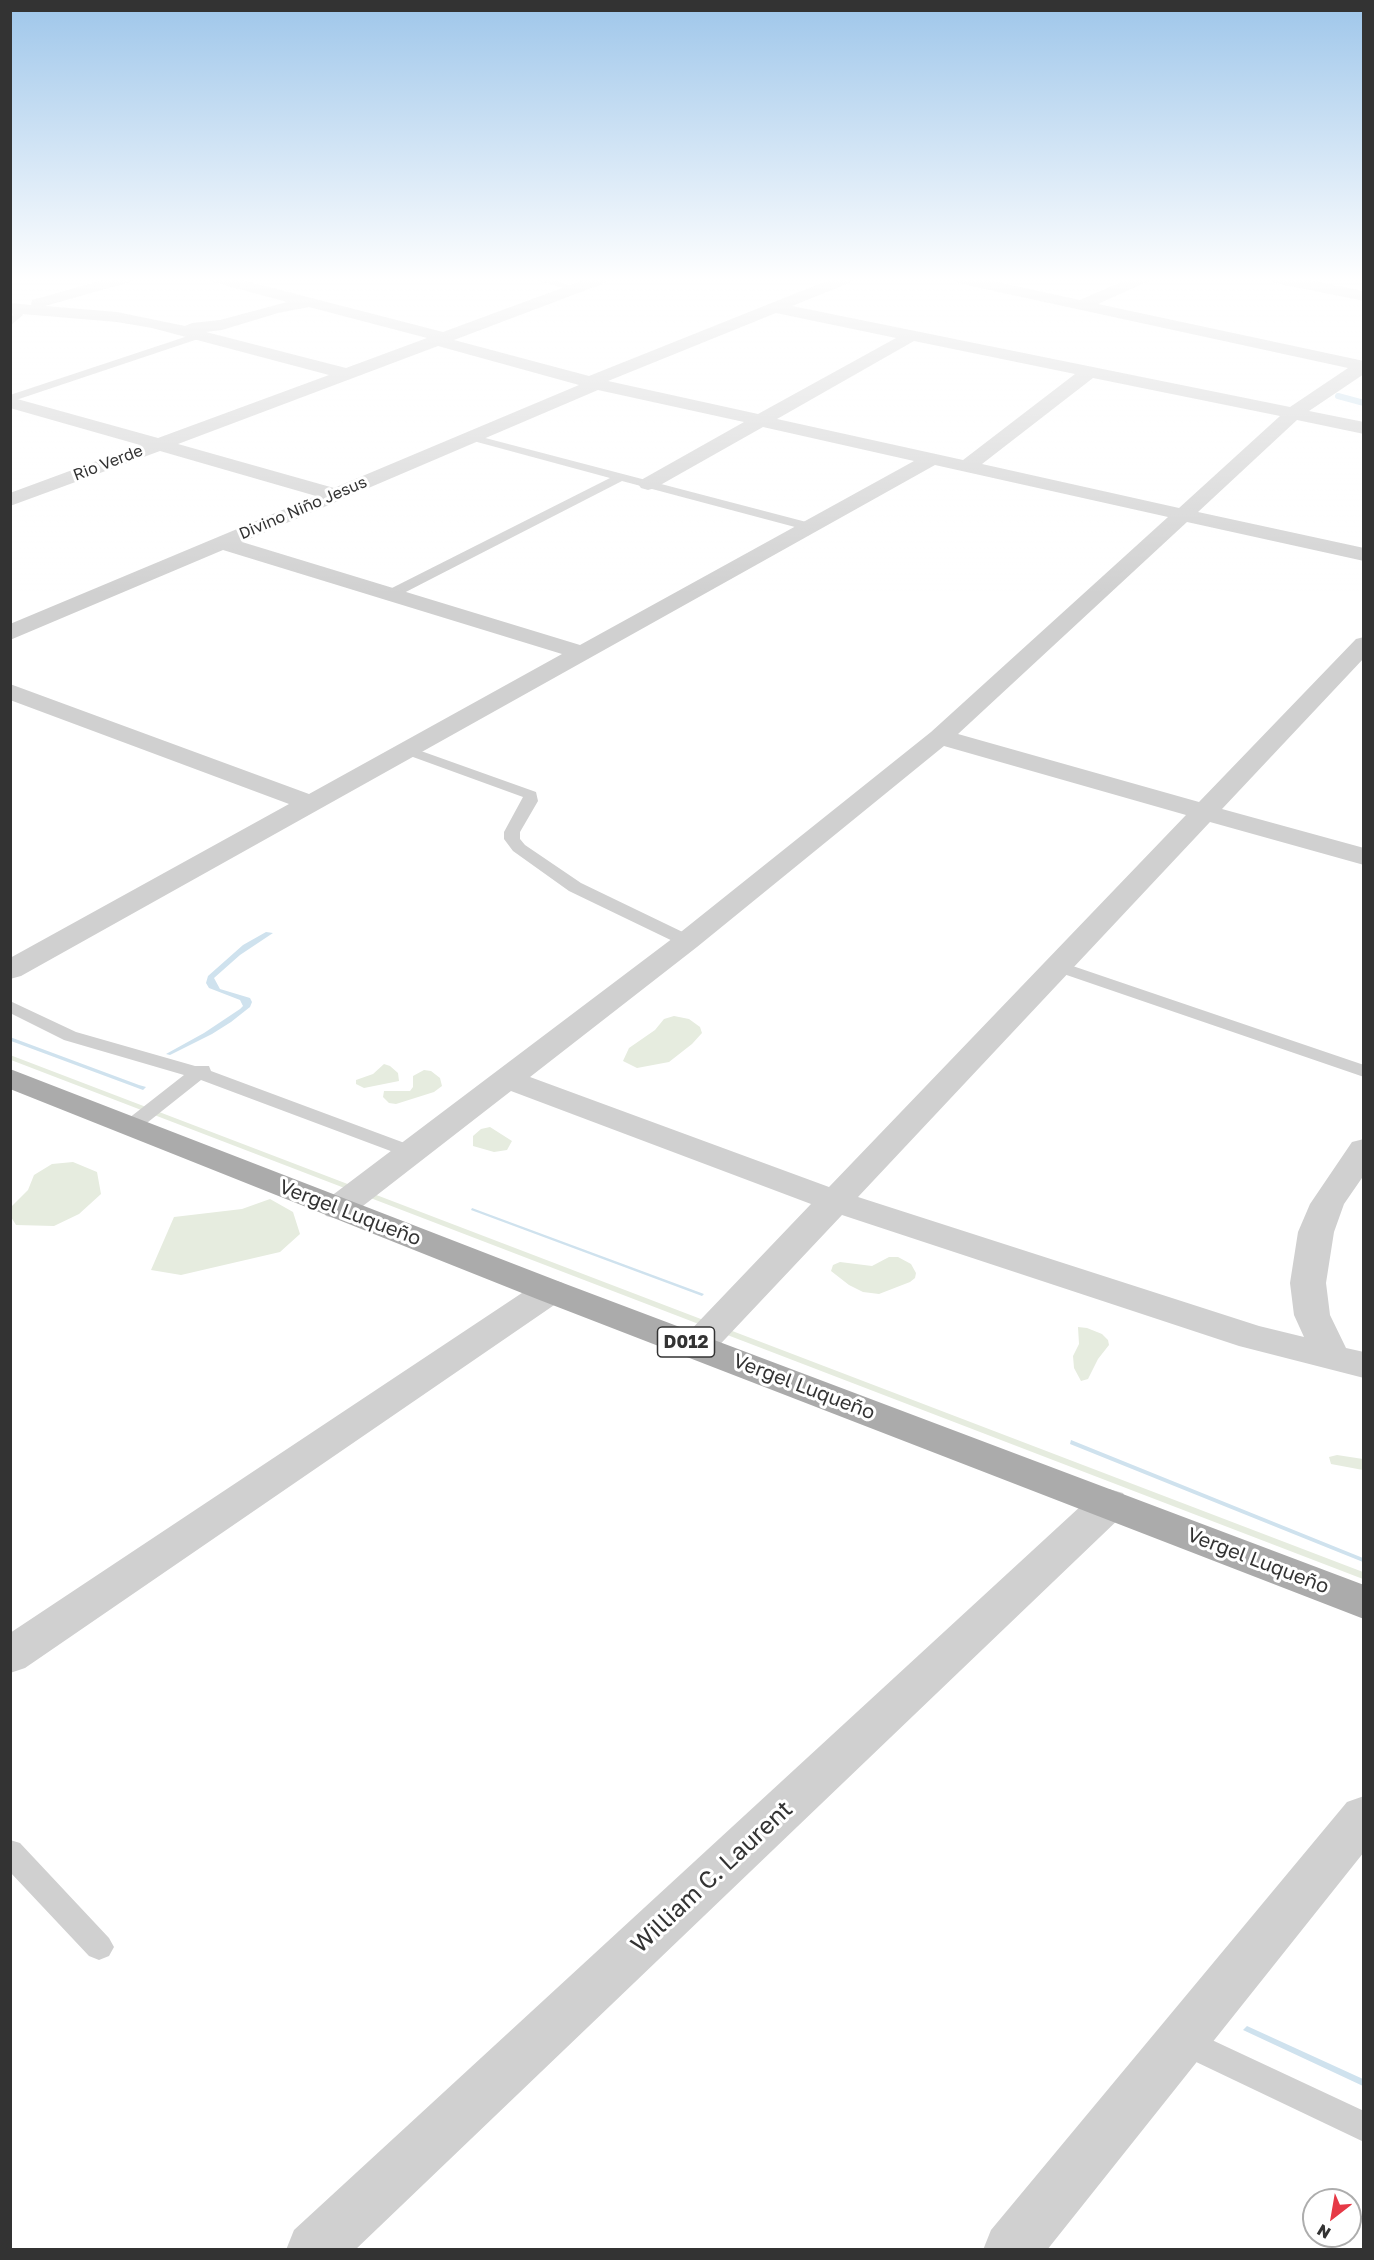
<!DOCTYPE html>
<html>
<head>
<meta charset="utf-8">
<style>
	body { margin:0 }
	#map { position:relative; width:1374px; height:2260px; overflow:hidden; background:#fff; font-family:"Golos Text",sans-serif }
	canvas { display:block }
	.frame { position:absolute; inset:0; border:12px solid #333; pointer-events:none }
	.north { position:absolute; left:1302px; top:2188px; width:60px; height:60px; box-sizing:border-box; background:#fff; border:2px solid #adadad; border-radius:50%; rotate:211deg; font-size:16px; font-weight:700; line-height:24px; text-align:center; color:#333 }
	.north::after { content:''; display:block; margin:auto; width:21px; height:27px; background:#e63946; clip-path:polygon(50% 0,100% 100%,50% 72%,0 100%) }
</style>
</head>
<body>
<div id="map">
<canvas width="1374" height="2260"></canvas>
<div class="frame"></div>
<div class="north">N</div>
</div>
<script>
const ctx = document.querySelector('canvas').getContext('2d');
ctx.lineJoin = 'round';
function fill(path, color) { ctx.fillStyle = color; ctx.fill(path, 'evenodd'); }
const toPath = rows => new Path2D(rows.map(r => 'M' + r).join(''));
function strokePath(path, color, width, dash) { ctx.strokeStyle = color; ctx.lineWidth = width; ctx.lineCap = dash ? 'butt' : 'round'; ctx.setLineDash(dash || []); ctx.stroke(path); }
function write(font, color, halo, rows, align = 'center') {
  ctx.font = font + ' "Golos Text",sans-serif'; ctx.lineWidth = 6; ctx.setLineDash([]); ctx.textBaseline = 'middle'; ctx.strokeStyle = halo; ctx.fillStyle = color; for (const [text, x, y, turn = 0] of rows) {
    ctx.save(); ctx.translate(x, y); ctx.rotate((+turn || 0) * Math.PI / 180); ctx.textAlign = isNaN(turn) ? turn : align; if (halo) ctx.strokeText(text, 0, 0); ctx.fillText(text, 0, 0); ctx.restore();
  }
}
const green = toPath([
	[674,1016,689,1019,700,1027,702,1033,692,1044,669,1062,637,1068,623,1061,629,1048,655,1030,664,1019],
	[10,1055,1363,1572,1363,1579,11,1060],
	[384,1064,390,1066,398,1073,399,1081,364,1088,356,1084,356,1080,373,1074],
	[424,1070,431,1071,440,1078,442,1086,434,1092,396,1104,389,1103,383,1097,384,1091,410,1091,413,1087,413,1076],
	[490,1127,512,1141,507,1150,494,1152,473,1146,473,1136,481,1129],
	[73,1162,97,1172,101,1194,79,1214,54,1226,16,1225,11,1217,11,1207,28,1190,34,1175,52,1164],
	[270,1199,293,1212,300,1234,280,1252,181,1275,151,1270,174,1217,242,1209],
	[889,1257,898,1257,911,1264,916,1273,915,1278,910,1282,879,1294,863,1292,849,1285,831,1271,833,1265,840,1262,872,1266],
	[1078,1327,1087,1328,1102,1334,1108,1340,1109,1345,1098,1359,1088,1379,1081,1381,1074,1368,1073,1356,1079,1344],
	[1337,1455,1363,1459,1363,1470,1331,1464,1329,1457]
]);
const water = toPath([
	[266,932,273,933,240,955,214,978,220,989,250,998,252,1002,250,1007,231,1022,212,1034,170,1055,166,1054,204,1033,240,1009,243,1006,240,1000,209,988,206,983,208,976,243,945],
	[10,1037,139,1085,146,1087,143,1090,11,1041],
	[472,1208,704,1294,702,1296,471,1210],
	[1071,1440,1363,1558,1363,1562,1070,1444],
	[1247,2026,1363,2079,1363,2086,1243,2030]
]);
const stream = toPath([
	[1338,396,1364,403]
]);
const lane = toPath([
	[527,278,544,278,581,288,576,291,527,278],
	[16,306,19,307,23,315,10,326,10,317,13,315,11,309,16,306],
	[200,332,205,335,204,337,10,402,10,395,200,332],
	[470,434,814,524,816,527,810,531,622,481,396,597,386,597,384,594,386,591,610,478,466,439,466,435,470,434],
	[407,746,536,792,538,801,520,832,520,839,525,845,581,883,693,937,696,941,693,945,681,945,569,891,513,851,504,839,504,832,523,797,402,753,400,750,407,746],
	[1058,961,1364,1065,1364,1077,1052,970,1049,966,1052,962,1058,961],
	[10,1001,76,1032,195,1066,209,1066,211,1071,418,1148,421,1152,418,1156,411,1158,404,1156,201,1080,138,1130,124,1130,121,1126,124,1122,184,1075,64,1040,10,1013,10,1001],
	[10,1840,20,1843,109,1938,114,1947,109,1956,99,1960,89,1956,10,1872,10,1840],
	[1182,2026,1364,2111,1364,2142,1171,2050,1167,2040,1171,2030,1182,2026]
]);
const street = toPath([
	[110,278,136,278,134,281,45,306,117,312,185,326,192,323,220,320,287,302,209,281,207,278,234,278,443,332,589,278,612,278,610,281,454,340,589,376,834,278,856,278,854,281,792,306,1290,407,1348,368,957,283,949,278,979,278,1080,300,1130,278,1151,278,1149,281,1098,304,1364,361,1364,374,1309,411,1364,422,1364,434,1297,420,1198,512,1364,548,1364,561,1187,522,958,734,1199,802,1356,639,1364,637,1364,658,1222,809,1364,848,1364,865,1210,822,858,1197,1259,1326,1304,1337,1294,1315,1290,1283,1298,1232,1310,1204,1352,1142,1364,1139,1364,1175,1344,1204,1334,1232,1326,1283,1330,1315,1346,1348,1364,1352,1364,1378,1239,1346,842,1215,710,1355,697,1359,684,1355,678,1346,684,1337,811,1204,511,1091,350,1216,338,1219,326,1216,321,1208,326,1200,677,935,931,732,1168,517,935,465,21,976,10,979,10,958,289,804,10,700,10,684,309,794,562,654,223,550,10,640,10,624,316,496,160,451,10,506,10,493,140,445,10,408,10,397,158,438,329,375,152,328,117,322,10,313,10,303,31,305,32,300,110,278],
	[309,307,427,338,346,368,206,332,222,330,278,313,309,307],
	[776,313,896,338,758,414,608,381,776,313],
	[914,341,1075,374,963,460,777,419,914,341],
	[438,346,579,385,334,488,178,444,438,346],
	[1093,378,1280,416,1179,508,982,464,1093,378],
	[598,390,744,422,641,480,638,484,641,488,648,490,655,488,763,427,914,461,580,645,242,542,598,390],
	[944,746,1186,815,829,1187,530,1077,697,947,944,746],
	[1267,278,1299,278,1364,291,1364,301,1275,283,1267,278],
	[550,1279,563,1283,568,1291,563,1299,25,1668,10,1673,10,1633,537,1283,550,1279],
	[1109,1489,1123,1493,1129,1504,1123,1515,355,2250,286,2250,294,2230,1095,1493,1109,1489],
	[1364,1796,1364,1852,1047,2250,983,2250,991,2230,1347,1802,1364,1796]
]);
const primary = toPath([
	[10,1069,563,1283,1364,1585,1364,1619,537,1299,10,1089,10,1069]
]);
const farStreetnames = [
	["Rio Verde",108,463,-21],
	["Divino Niño Jesus",303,508,-23]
];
const shields = [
	[686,1342,57]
];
const shieldNames = [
	["D012",686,1342]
];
const streetNames = [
	["Vergel Luqueño",350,1213,21],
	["Vergel Luqueño",804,1387,21],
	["Vergel Luqueño",1258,1561,21]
];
const nearStreetnames = [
	["William C. Laurent",712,1877,-43]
];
fill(green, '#e6ecdf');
fill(water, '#cfe2ee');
strokePath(stream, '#cfe2ee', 6);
fill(lane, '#d0d0d0');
fill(street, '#d0d0d0');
fill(primary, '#ababab');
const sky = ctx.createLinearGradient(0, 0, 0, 594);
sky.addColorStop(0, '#9ec6ea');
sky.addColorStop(0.47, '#fff');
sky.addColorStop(1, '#ffffff00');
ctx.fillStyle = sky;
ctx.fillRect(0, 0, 1374, 594);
write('16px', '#333', '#fff', farStreetnames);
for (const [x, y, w] of shields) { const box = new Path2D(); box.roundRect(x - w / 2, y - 15, w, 30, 4.5); ctx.fillStyle = '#fff'; ctx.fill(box); strokePath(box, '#333', 1.5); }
write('bold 18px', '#333', null, shieldNames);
write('20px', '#333', '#fff', streetNames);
write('24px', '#333', '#fff', nearStreetnames);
</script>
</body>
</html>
